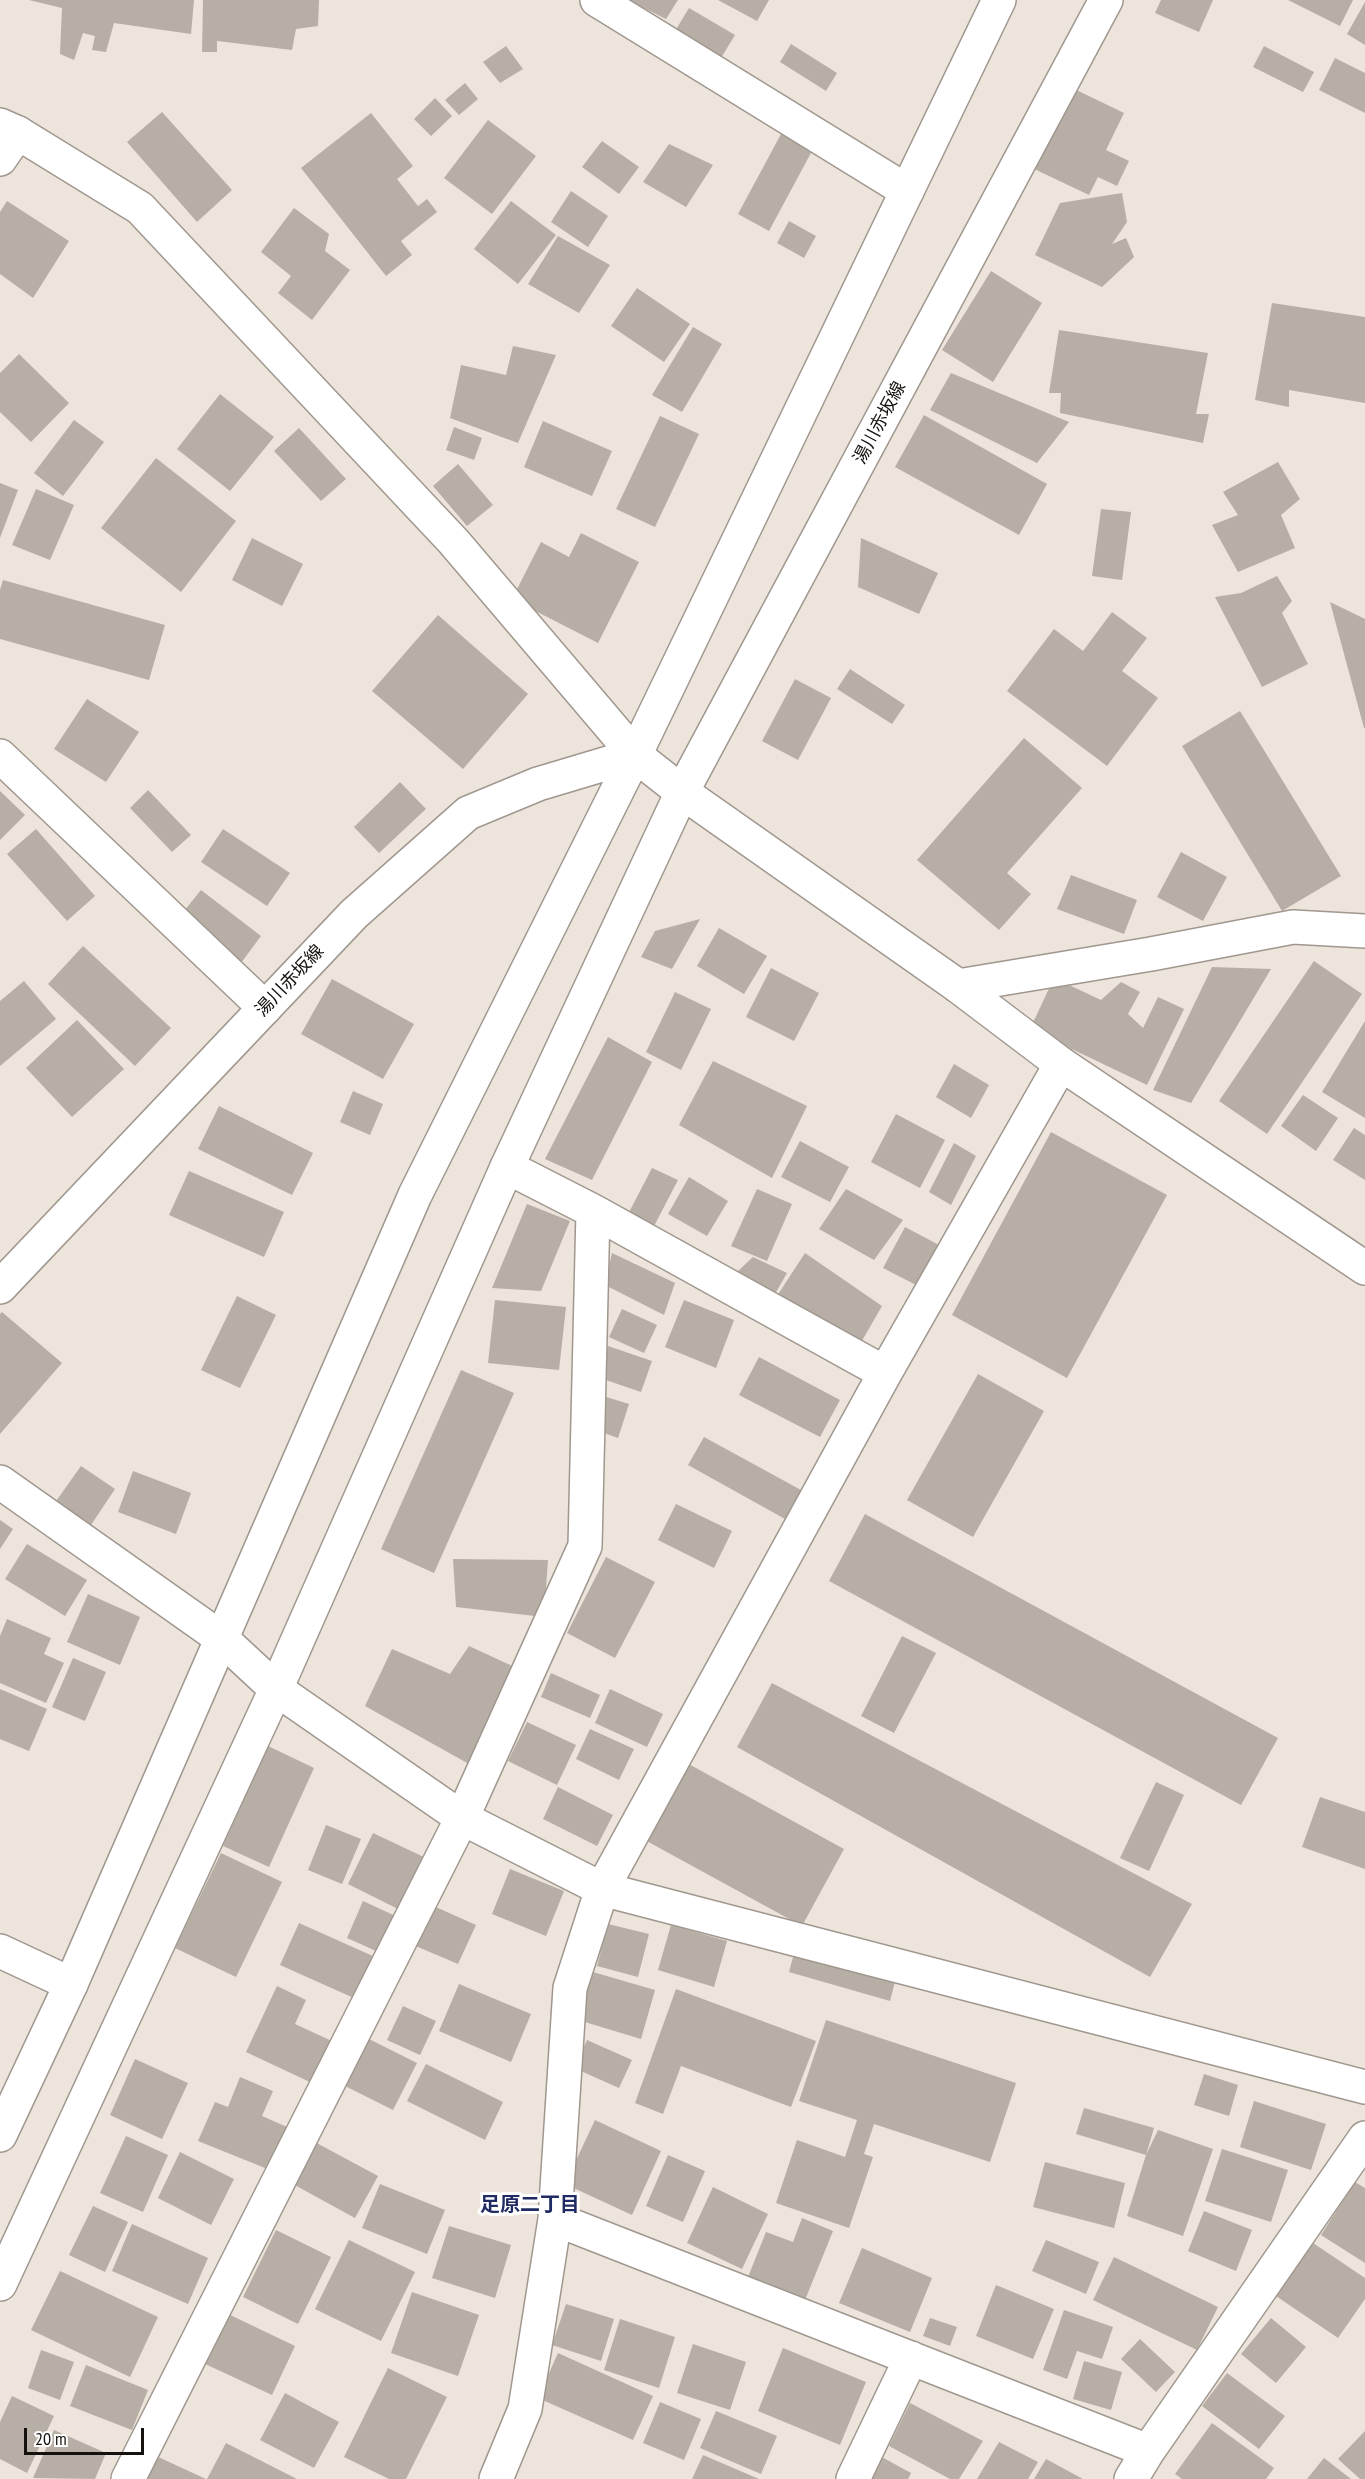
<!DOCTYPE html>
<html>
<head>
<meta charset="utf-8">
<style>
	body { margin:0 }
	#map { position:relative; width:1365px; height:2479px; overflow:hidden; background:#ede4db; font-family:"PT Sans Narrow",sans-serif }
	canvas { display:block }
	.scale { position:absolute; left:24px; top:2428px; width:120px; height:27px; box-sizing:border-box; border:3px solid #14110e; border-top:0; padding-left:8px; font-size:18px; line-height:21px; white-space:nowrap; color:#14110e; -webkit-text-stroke:4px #fff; paint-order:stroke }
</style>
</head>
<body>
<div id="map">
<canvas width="1365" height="2479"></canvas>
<div class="scale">20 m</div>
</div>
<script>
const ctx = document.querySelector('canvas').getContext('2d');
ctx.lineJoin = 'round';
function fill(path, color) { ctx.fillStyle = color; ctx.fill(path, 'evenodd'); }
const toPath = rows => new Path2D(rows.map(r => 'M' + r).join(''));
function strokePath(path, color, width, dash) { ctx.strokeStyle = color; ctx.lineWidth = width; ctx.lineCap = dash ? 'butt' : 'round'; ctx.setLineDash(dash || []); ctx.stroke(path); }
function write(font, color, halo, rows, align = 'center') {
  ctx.font = font + ' "PT Sans Narrow","Noto Sans JP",sans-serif'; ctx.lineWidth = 6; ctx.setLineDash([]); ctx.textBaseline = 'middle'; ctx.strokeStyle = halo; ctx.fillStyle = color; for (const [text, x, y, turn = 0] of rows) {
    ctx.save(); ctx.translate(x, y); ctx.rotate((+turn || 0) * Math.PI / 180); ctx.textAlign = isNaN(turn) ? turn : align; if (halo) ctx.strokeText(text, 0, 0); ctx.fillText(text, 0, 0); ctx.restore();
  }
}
const building = toPath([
	[29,0,194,0,191,34,114,23,106,52,92,50,95,36,83,33,74,60,60,54,62,8],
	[203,0,319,0,318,26,296,29,292,50,217,41,217,52,202,52],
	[628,0,678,0,666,19],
	[718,0,769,0,757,21],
	[1161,0,1213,0,1199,32,1155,13],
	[1288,0,1353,0,1340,26],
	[1365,2,1365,45,1347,34],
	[689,8,735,35,715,68,669,41],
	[791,44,837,73,826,91,780,62],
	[506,46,523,69,500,83,483,62],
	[1264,46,1314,72,1303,92,1253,67],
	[1335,58,1365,73,1365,113,1319,90],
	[465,83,478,99,459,115,445,100],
	[1066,85,1124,113,1106,150,1129,161,1117,186,1098,177,1089,195,1028,166],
	[435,98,452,116,431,136,414,119],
	[162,112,232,190,197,222,127,142],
	[371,113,413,166,397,179,418,206,427,199,437,212,401,241,412,255,386,276,301,168],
	[488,120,536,156,492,214,444,178],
	[781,134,812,151,769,231,738,214],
	[602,141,639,167,619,194,582,167],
	[669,144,713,165,686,207,643,182],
	[571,191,608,216,588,247,551,222],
	[1122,193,1127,222,1112,244,1126,238,1134,257,1102,287,1035,255,1060,203],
	[7,201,69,241,33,298,0,274,0,212],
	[511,201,556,235,518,284,474,249],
	[294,208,329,234,325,251,350,270,312,320,278,293,291,276,261,252],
	[789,221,816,236,804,258,777,243],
	[558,236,610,265,579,313,528,284],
	[991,271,1042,303,993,382,942,350],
	[637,288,690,324,664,362,611,326],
	[1272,303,1365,317,1365,403,1289,390,1289,407,1255,400],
	[693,327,722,344,682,412,652,395],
	[1059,330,1208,353,1196,414,1209,414,1203,443,1060,413,1061,393,1049,393],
	[513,346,556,355,518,443,450,418,461,365,506,375],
	[19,354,69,403,31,442,0,412,0,373],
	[951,373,1069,422,1037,463,930,410],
	[220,394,274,437,230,491,177,449],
	[924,415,1047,484,1019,535,895,467],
	[660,416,699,434,655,527,616,509],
	[74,420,104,442,63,496,34,473],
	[543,421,612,451,592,496,524,467],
	[454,427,482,438,474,460,446,450],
	[299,428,346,479,321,501,274,451],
	[156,458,236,521,181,592,101,528],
	[1278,462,1300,499,1281,515,1295,548,1238,572,1212,525,1238,515,1223,492],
	[458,464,493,505,467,526,433,486],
	[0,483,18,490,0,538],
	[36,489,74,505,50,560,12,545],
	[1101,509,1131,512,1122,580,1092,576],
	[581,533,639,562,598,643,512,599,541,542,569,557],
	[252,538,303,564,282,606,232,580],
	[861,538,938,573,919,614,858,587],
	[1277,576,1292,601,1282,613,1308,664,1262,687,1215,597,1241,593],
	[3,580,165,625,149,680,0,639,0,590],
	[1330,602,1365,619,1365,728,1364,728],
	[1112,612,1147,638,1122,671,1158,698,1107,766,1007,691,1054,629,1083,651],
	[438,615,528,694,463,769,372,691],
	[850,669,905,705,892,724,837,689],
	[795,679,831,698,798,760,762,741],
	[87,699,139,732,106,782,54,749],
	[1240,711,1341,876,1282,911,1182,746],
	[1024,738,1082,788,1007,873,1031,894,999,930,917,860],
	[400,782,426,809,379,853,354,827],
	[148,790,191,835,172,852,130,808],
	[0,791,25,815,0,840],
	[36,829,95,896,67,921,7,854],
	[223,829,290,873,267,906,201,862],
	[1181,852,1227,877,1203,921,1157,897],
	[1071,875,1137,900,1124,934,1057,909],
	[201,890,261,936,241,963,180,916],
	[700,919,672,969,641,957,655,931],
	[719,928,767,956,744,994,697,966],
	[83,946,171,1028,135,1066,48,984],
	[1314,961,1362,994,1267,1134,1219,1101],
	[1212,967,1271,969,1191,1103,1153,1090],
	[771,968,819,993,794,1041,746,1017],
	[1054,978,1101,1000,1121,982,1140,992,1128,1014,1143,1028,1158,997,1184,1009,1147,1085,1030,1029],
	[332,979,414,1024,383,1079,301,1034],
	[24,981,56,1019,0,1066,0,1001],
	[675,992,711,1009,681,1070,646,1052],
	[77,1020,124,1069,72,1117,26,1068],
	[1365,1021,1365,1118,1322,1092],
	[608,1037,652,1062,592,1180,545,1159],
	[713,1061,807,1106,772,1178,679,1125],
	[954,1064,989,1085,971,1118,936,1097],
	[353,1091,383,1104,370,1135,340,1122],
	[1303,1095,1338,1118,1316,1151,1281,1126],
	[219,1106,313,1153,292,1195,198,1149],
	[896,1114,945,1140,920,1188,871,1162],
	[1354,1128,1365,1135,1365,1180,1333,1160],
	[1051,1132,1167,1195,1067,1378,952,1315],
	[800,1141,849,1167,830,1202,781,1177],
	[954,1143,976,1156,951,1205,929,1192],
	[652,1168,678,1180,652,1230,626,1218],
	[189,1171,284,1212,264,1257,169,1215],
	[689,1177,728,1201,707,1236,668,1214],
	[757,1189,792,1204,767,1261,731,1246],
	[846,1189,903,1220,874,1260,819,1229],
	[527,1204,570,1221,541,1291,492,1288],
	[905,1227,939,1245,918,1286,883,1268],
	[612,1253,675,1283,664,1315,605,1285],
	[805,1253,882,1306,859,1346,775,1299],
	[753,1257,787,1273,775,1294,738,1271],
	[237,1296,276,1315,240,1388,201,1370],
	[495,1300,566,1307,559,1370,488,1363],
	[684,1300,734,1320,716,1368,665,1347],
	[622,1309,657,1325,644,1353,609,1337],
	[2,1312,62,1363,0,1434,0,1314],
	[608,1346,652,1361,641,1392,597,1377],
	[759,1357,840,1400,820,1437,739,1395],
	[461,1370,514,1393,434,1573,381,1549],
	[978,1374,1044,1411,973,1537,907,1500],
	[603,1396,629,1404,618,1438,593,1429],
	[704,1437,801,1490,785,1519,688,1465],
	[81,1466,115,1489,89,1528,54,1504],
	[133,1471,191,1493,176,1534,118,1512],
	[676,1504,732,1531,714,1568,658,1540],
	[865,1514,1278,1738,1241,1805,829,1581],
	[0,1520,13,1529,0,1549],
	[27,1544,87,1580,65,1616,5,1579],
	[606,1557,655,1582,615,1658,567,1633],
	[453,1559,548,1560,544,1617,456,1607],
	[88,1594,140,1617,120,1665,67,1642],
	[7,1619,51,1638,44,1654,64,1663,46,1703,0,1683,0,1636],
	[902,1636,936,1653,894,1733,861,1716],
	[469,1646,521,1670,469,1764,365,1706,392,1649,450,1674],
	[73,1658,106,1672,85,1721,52,1707],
	[551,1673,600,1695,590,1718,541,1697],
	[772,1683,1192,1904,1150,1977,737,1747],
	[0,1689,47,1709,29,1751,0,1739],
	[610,1689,663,1714,647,1747,595,1723],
	[527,1722,576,1745,557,1785,508,1761],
	[590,1729,634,1749,619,1780,576,1759],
	[268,1746,314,1768,269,1867,223,1846],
	[685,1762,844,1849,802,1926,643,1839],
	[1156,1782,1184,1795,1149,1871,1120,1858],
	[558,1787,613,1815,597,1846,543,1819],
	[1320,1797,1365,1812,1365,1869,1302,1847],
	[326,1825,361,1839,342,1884,308,1870],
	[373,1833,428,1859,402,1911,348,1884],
	[221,1853,282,1882,236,1977,175,1948],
	[510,1869,564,1891,546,1936,492,1914],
	[363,1901,402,1919,385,1955,347,1938],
	[429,1904,476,1925,458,1964,411,1944],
	[299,1923,375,1957,356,1999,280,1965],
	[608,1924,649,1934,638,1977,597,1966],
	[671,1925,727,1941,714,1987,658,1970],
	[796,1946,897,1974,890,2001,789,1972],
	[593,1972,655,1990,641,2039,578,2020],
	[459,1984,531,2014,511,2062,439,2031],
	[277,1986,306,2000,295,2024,334,2042,314,2084,246,2052],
	[676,1989,816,2041,791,2107,681,2066,663,2114,635,2103],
	[403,2006,436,2021,420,2055,387,2040],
	[826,2020,1016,2083,990,2162,874,2124,864,2154,873,2157,849,2228,776,2203,797,2140,845,2157,857,2120,799,2101],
	[363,2036,417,2063,393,2110,339,2083],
	[587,2040,632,2060,619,2088,574,2068],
	[135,2059,188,2083,162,2139,110,2115],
	[426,2064,503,2102,485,2140,407,2101],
	[1204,2074,1238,2085,1229,2116,1194,2105],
	[240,2077,273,2091,262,2116,287,2127,270,2170,198,2141,215,2102,228,2107],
	[1254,2101,1326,2124,1311,2170,1240,2147],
	[1084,2108,1154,2128,1146,2155,1076,2134],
	[595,2120,661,2151,632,2215,565,2184],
	[1158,2130,1213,2149,1183,2236,1127,2216,1146,2155],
	[126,2136,168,2155,143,2212,100,2193],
	[313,2141,378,2176,355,2218,291,2183],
	[1222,2149,1288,2170,1271,2222,1205,2201],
	[180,2152,234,2179,211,2225,158,2198],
	[668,2155,705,2171,683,2222,646,2206],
	[1045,2162,1125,2183,1114,2228,1033,2207],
	[1355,2182,1365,2188,1365,2263,1321,2235],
	[380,2184,445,2210,427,2254,362,2228],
	[713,2187,768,2214,742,2269,687,2243],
	[93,2206,128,2222,105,2272,69,2255],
	[1204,2211,1252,2230,1236,2271,1188,2251],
	[802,2218,833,2231,803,2305,746,2282,766,2232,793,2242],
	[132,2224,208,2258,188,2304,112,2271],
	[449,2226,511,2245,495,2298,432,2278],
	[276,2230,331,2257,298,2324,243,2297],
	[349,2240,415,2272,381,2341,315,2309],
	[1046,2240,1099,2262,1086,2294,1032,2271],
	[1313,2243,1365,2278,1365,2299,1338,2338,1276,2296],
	[862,2248,932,2278,910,2332,839,2303],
	[1114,2257,1218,2307,1197,2350,1093,2300],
	[60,2271,158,2317,130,2377,31,2330],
	[996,2285,1054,2309,1033,2359,976,2336],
	[412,2292,479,2315,458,2376,391,2353],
	[566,2304,614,2319,601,2361,552,2345],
	[1064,2310,1113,2327,1102,2359,1077,2351,1067,2379,1043,2370],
	[226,2313,295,2346,272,2395,203,2363],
	[930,2318,957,2327,950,2346,923,2336],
	[1271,2318,1306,2347,1276,2383,1241,2354],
	[620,2319,675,2337,659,2388,604,2370],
	[1140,2339,1175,2372,1156,2392,1121,2359],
	[693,2344,746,2362,730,2410,677,2393],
	[783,2348,866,2382,840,2445,758,2411],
	[41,2350,74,2362,60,2400,28,2388],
	[558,2353,653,2396,633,2440,538,2398],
	[1084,2361,1122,2372,1111,2410,1073,2399],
	[86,2365,148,2390,132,2430,70,2406],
	[388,2368,447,2397,406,2479,389,2479,344,2457],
	[1227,2373,1285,2416,1259,2449,1202,2406],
	[285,2393,339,2422,314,2468,260,2440],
	[12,2396,54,2416,27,2473,0,2459,0,2422],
	[660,2402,701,2419,684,2460,643,2443],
	[910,2403,983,2441,959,2479,950,2479,889,2446],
	[716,2411,777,2436,761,2474,700,2448],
	[1212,2423,1274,2468,1266,2479,1182,2479,1175,2474],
	[54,2430,106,2453,95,2479,33,2478],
	[1365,2431,1365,2479,1360,2479,1338,2459],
	[999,2442,1038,2462,1028,2479,977,2479],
	[226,2443,297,2479,207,2479],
	[703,2455,759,2479,692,2479],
	[878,2455,911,2473,908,2479,868,2479],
	[156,2456,206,2479,145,2479],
	[1324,2458,1351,2479,1307,2479],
	[1046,2459,1083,2479,1034,2479]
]);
const street = toPath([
	[597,0,907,191],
	[0,159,18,133],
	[0,756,265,1008],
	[958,986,1151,954,1293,927,1365,931],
	[507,1167,593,1211,885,1373],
	[0,1482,221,1638,276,1689,462,1818,602,1889,1365,2087],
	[0,1951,71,1984],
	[555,2219,1148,2451],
	[128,2479,462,1818,585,1546,593,1211],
	[496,2479,525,2409,555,2219,570,1988,602,1889,885,1373,1061,1064],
	[853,2479,911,2358],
	[1131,2479,1148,2451,1365,2138]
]);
const secondary = toPath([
	[0,125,18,133,140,208,454,542,635,755,682,792,958,986,1061,1064,1365,1268],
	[0,1287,354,914,468,813,538,784,635,755],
	[0,2135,71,1984,415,1195,635,755,999,0],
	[0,2284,276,1689,507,1167,682,792,1106,0]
]);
const streetNames = [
	["湯川赤坂線",880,423,-62],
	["湯川赤坂線",290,981,-47]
];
const neighbourhoodNames = [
	["足原二丁目",530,2205]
];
fill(building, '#b7aea6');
strokePath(street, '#a0978f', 36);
strokePath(secondary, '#a0978f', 36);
strokePath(street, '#fff', 33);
strokePath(secondary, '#fff', 33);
write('18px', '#14110e', '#fff', streetNames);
write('bold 20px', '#212b63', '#fff', neighbourhoodNames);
</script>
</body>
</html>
